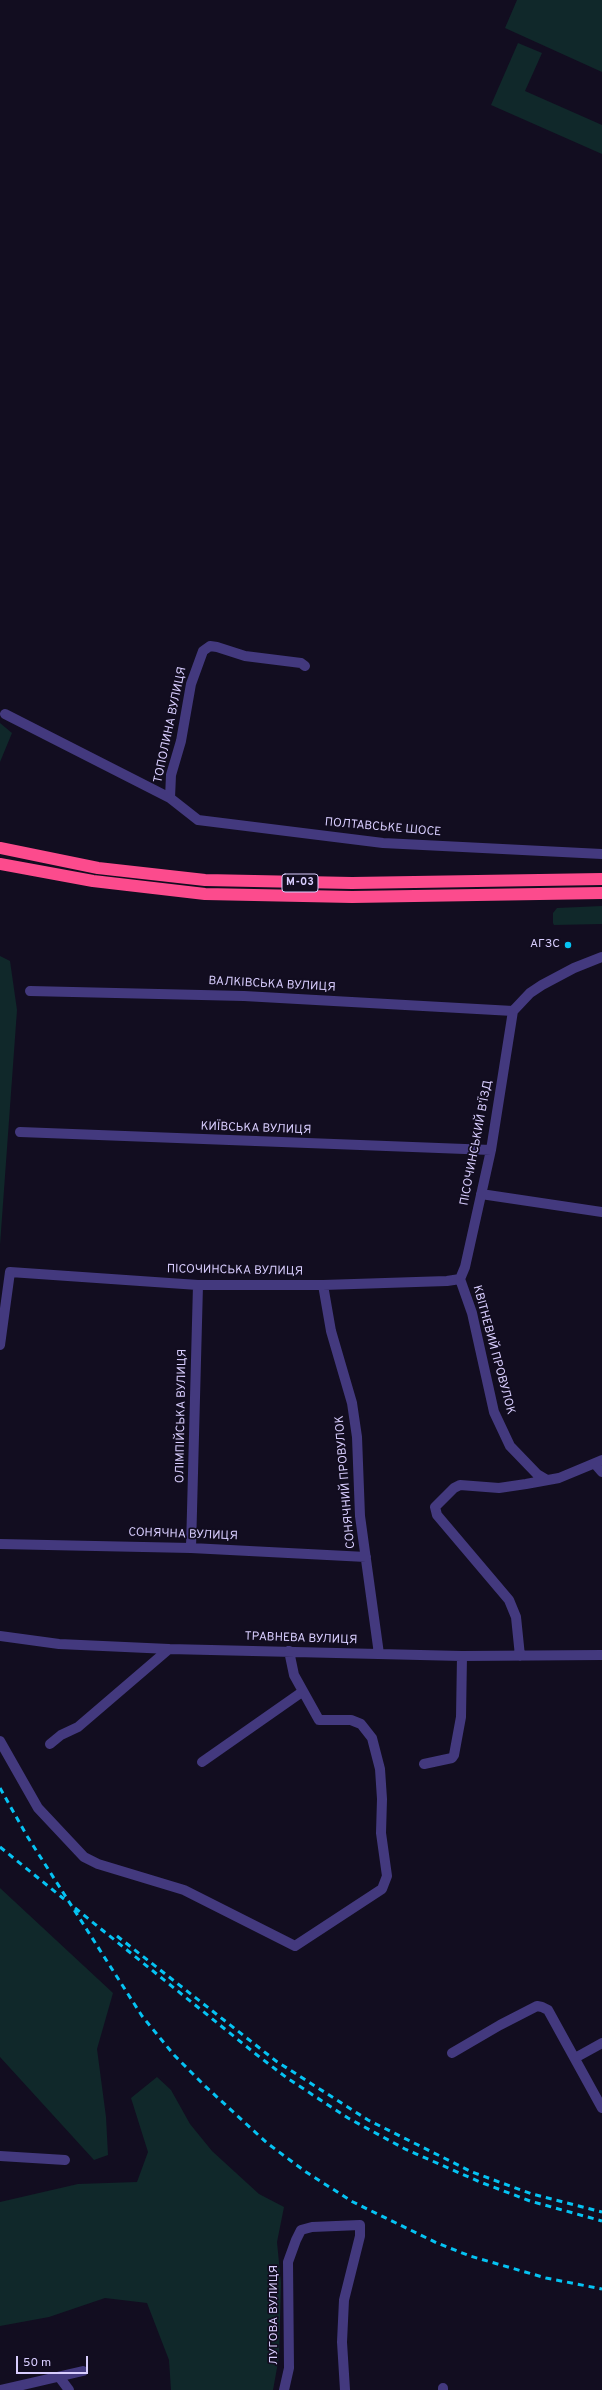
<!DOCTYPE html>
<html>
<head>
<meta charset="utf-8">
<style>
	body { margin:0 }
	#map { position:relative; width:602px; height:2390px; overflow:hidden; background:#120d20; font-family:Overpass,sans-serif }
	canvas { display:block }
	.scale { position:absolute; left:16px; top:2356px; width:72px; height:18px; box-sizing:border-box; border:2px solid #d8cdfe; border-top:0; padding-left:5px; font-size:12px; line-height:14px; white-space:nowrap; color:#d8cdfe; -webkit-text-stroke:3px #120d20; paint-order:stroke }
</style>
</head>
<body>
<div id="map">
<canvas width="602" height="2390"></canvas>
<div class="scale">50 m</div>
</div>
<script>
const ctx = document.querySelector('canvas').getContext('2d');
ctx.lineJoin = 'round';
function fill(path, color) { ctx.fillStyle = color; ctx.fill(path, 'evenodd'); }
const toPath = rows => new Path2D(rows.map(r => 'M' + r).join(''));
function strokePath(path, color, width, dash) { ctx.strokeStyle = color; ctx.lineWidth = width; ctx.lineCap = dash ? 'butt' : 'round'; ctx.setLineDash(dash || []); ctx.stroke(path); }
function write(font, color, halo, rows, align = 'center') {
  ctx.font = font + ' Overpass,sans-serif'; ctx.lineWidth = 3.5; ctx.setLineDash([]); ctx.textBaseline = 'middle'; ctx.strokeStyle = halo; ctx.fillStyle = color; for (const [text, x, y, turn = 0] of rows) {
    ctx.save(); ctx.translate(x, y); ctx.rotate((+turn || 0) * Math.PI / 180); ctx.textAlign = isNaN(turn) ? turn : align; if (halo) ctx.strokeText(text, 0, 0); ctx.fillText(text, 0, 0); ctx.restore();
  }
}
const green = toPath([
	[517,0,602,0,602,72,505,28],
	[518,43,542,53,525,91,602,125,602,154,491,105],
	[0,723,12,733,0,762],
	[602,906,602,924,554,925,553,923,553,913,557,908],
	[0,956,10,961,17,1010,0,1245],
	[0,1888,113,1993,97,2049,106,2117,108,2155,94,2160,0,2057],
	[157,2077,171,2090,190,2124,212,2151,259,2194,284,2207,277,2242,281,2283,279,2357,273,2390,171,2390,169,2360,147,2303,105,2298,49,2317,0,2326,0,2202,78,2184,137,2182,148,2152,131,2098]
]);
const street = toPath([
	[5,714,170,798,198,820,383,843,602,854],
	[170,798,171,775,181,741,191,684,203,651,210,646,217,647,245,656,301,663,305,666],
	[30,991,244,996,513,1011],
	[20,1132,491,1150],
	[481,1194,602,1212],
	[460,1279,465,1267,491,1150,513,1011,530,993,542,985,574,968,602,957],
	[460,1279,472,1313,494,1412,510,1446,537,1474,547,1480],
	[323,1285,331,1331,352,1403,357,1437,360,1516,379,1654],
	[0,1345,10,1272,198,1285,323,1285,447,1281,460,1279],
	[595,1464,602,1472],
	[0,1544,191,1548,366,1557],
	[191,1548,198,1285],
	[0,1636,59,1644,169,1649,462,1656,602,1655],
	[520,1656,516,1617,509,1600,437,1515,435,1507,454,1488,460,1485,499,1488,526,1484,559,1478,602,1460],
	[0,1741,38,1808,84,1857,98,1864,184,1890,295,1946,382,1889,387,1876,381,1833,382,1799,380,1769,372,1738,361,1724,351,1720,319,1720,294,1675,289,1651],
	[50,1744,61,1735,78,1727,169,1649],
	[202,1762,302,1692],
	[424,1764,452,1758,454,1755,461,1717,462,1656],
	[452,2053,500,2025,537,2006,542,2007,548,2010,602,2108],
	[575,2058,602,2043],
	[0,2156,65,2160],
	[60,2378,69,2390],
	[443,2388,443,2390],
	[1,2390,83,2371],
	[284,2390,289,2368,288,2262,296,2240,301,2230,312,2227,360,2225,360,2236,344,2300,342,2342,345,2390]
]);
const highway = toPath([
	[0,848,98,868,205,880,352,883,602,879],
	[0,864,93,881,205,894,352,897,602,893]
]);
const rail = toPath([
	[0,1788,27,1836,142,2016,174,2055,205,2086,267,2143,306,2172,353,2202,437,2243,470,2256,546,2278,602,2289],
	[0,1847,64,1899],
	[75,1908,257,2055,287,2078,348,2118,405,2149,480,2182,530,2201,602,2221],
	[117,1936,276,2061,368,2120,472,2172,532,2194,602,2212]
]);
const markers = [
	[568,945,4,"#05c3f3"]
];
const shields = [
	[300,883,36]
];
const shieldNames = [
	["М-03",300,883]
];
const streetNames = [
	["ТОПОЛИНА ВУЛИЦЯ",171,725,-78],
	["ПОЛТАВСЬКЕ ШОСЕ",383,828,5],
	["ВАЛКІВСЬКА ВУЛИЦЯ",272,985,3],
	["КИЇВСЬКА ВУЛИЦЯ",256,1129,2],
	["ПІСОЧИНСЬКИЙ В’ЇЗД",477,1143,-79],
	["ПІСОЧИНСЬКА ВУЛИЦЯ",235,1271,1],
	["КВІТНЕВИЙ ПРОВУЛОК",493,1350,75],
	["ОЛІМПІЙСЬКА ВУЛИЦЯ",182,1416,-89],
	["СОНЯЧНИЙ ПРОВУЛОК",346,1482,-95],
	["СОНЯЧНА ВУЛИЦЯ",183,1535,2],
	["ТРАВНЕВА ВУЛИЦЯ",301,1639,2],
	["ЛУГОВА ВУЛИЦЯ",275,2315,-90]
];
const poiNames = [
	["АГЗС",560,945]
];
fill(green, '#10282a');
strokePath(street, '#43397e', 10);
strokePath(highway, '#fc4b8d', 12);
strokePath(rail, '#05c3f3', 3, [6, 5]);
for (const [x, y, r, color] of markers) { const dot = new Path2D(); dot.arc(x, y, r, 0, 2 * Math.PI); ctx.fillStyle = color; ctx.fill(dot); strokePath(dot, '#120d20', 1.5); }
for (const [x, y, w] of shields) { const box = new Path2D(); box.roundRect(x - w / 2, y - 9, w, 18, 3); ctx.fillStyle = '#120d20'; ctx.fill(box); strokePath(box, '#d8cdfe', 1); }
write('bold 11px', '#d8cdfe', null, shieldNames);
write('12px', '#d8cdfe', '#120d20', streetNames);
write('12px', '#d8cdfe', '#120d20', poiNames, 'right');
</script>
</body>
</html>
